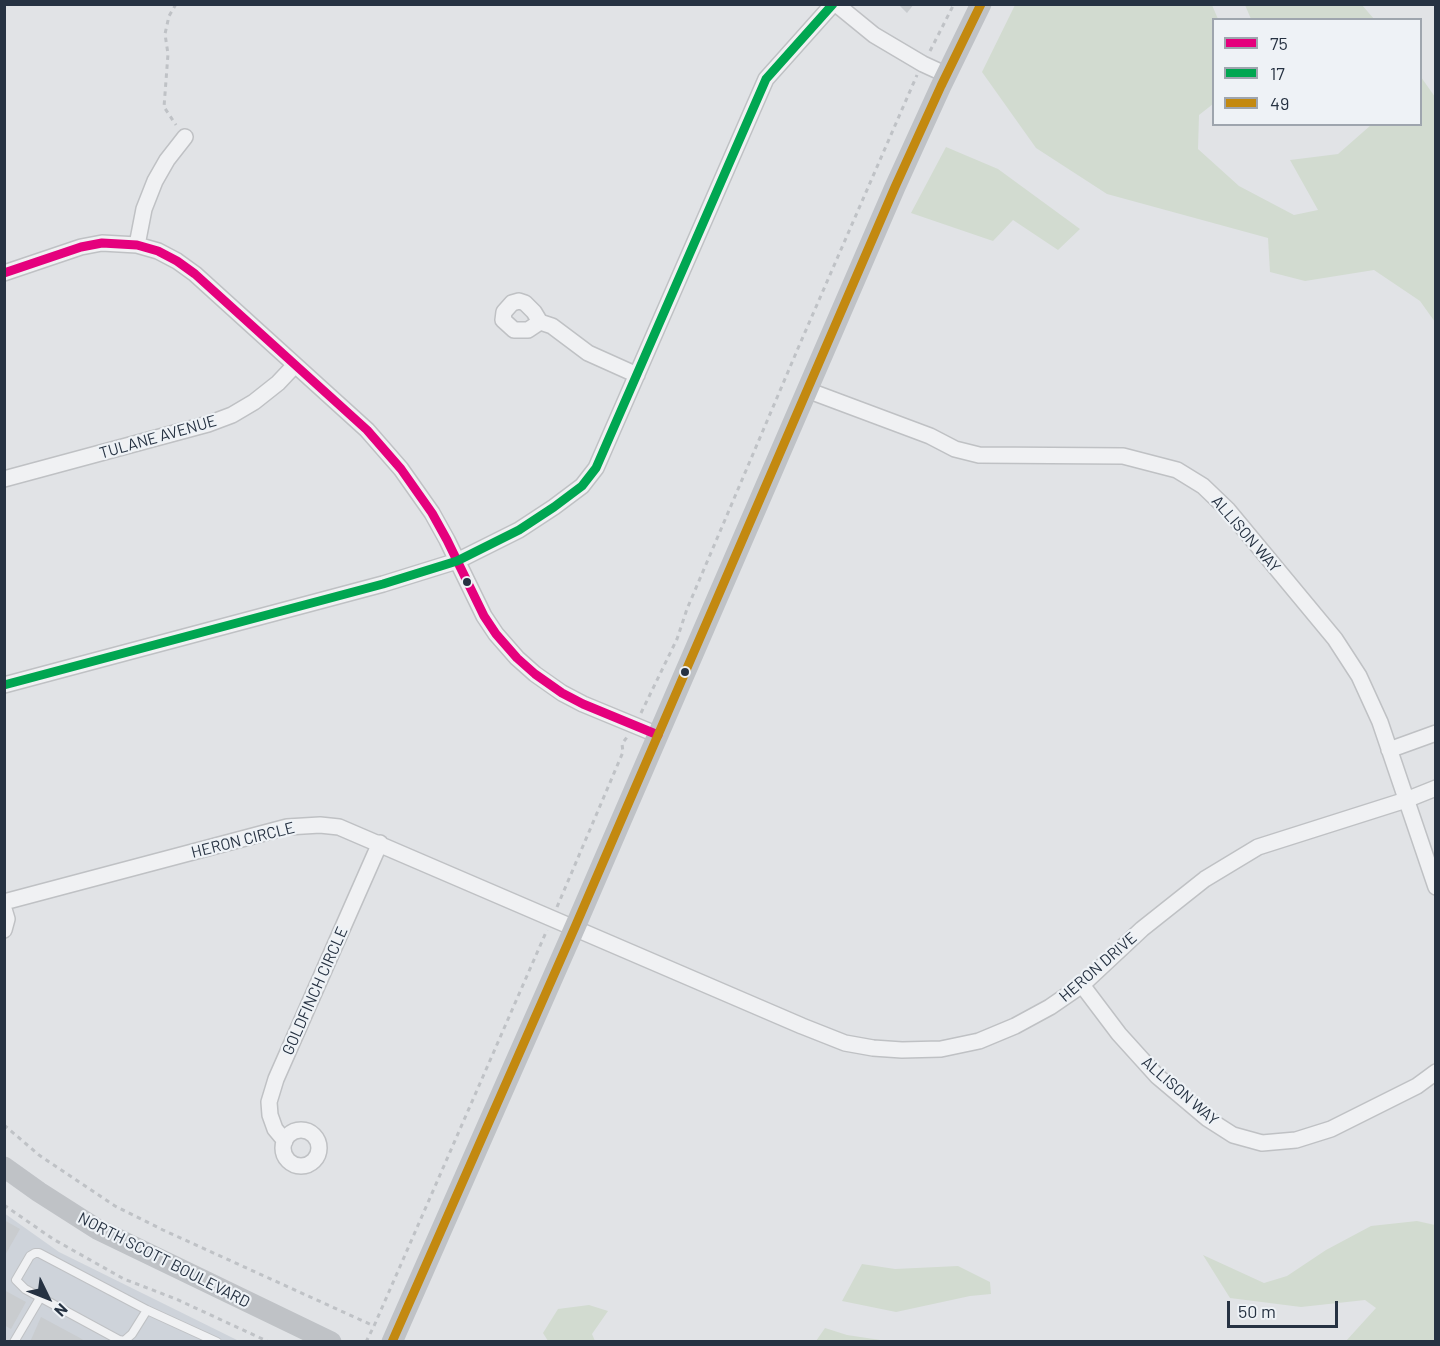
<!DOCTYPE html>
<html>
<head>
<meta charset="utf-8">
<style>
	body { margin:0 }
	#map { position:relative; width:1440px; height:1346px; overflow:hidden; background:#e1e3e6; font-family:Barlow,sans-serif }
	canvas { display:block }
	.frame { position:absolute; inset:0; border:6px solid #263242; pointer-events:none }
	.legend { position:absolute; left:1212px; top:18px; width:210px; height:108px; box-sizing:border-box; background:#eef2f6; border:2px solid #9ea5ae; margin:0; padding:8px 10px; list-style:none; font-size:18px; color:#263242 }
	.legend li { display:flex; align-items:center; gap:12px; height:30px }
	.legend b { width:30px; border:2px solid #9ea5ae }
	.north { position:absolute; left:18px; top:1268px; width:60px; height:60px; -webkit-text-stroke:4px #eef2f6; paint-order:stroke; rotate:133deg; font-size:16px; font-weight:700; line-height:24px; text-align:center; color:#263242 }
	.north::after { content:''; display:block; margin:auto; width:21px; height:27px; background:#263242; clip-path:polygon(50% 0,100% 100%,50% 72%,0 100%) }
	.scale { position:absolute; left:1227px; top:1301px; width:111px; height:27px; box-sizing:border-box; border:3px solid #263242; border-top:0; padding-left:8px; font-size:18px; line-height:21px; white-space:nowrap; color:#263242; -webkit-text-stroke:4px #eef2f6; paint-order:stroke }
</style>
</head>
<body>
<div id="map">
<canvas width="1440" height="1346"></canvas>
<div class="frame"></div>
<ul class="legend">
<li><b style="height:8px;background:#e5007d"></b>75</li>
<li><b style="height:8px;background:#00a651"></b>17</li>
<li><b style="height:8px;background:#c38910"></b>49</li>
</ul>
<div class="north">N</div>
<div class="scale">50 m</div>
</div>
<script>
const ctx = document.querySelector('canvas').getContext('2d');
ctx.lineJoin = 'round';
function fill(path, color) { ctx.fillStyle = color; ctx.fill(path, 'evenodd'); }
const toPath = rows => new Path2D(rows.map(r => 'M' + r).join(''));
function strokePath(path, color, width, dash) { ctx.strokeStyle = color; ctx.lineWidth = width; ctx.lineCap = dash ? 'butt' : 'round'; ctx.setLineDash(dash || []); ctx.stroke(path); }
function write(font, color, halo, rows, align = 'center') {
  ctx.font = font + ' Barlow,sans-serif'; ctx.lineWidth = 4.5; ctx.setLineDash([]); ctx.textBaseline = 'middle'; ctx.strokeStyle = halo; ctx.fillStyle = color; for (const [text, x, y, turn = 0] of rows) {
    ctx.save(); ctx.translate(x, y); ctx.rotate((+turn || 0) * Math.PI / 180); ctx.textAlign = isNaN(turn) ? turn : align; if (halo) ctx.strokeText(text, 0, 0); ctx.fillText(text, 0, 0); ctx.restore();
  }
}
const built = toPath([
	[4,1213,59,1252,239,1341,5,1341]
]);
const green = toPath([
	[1015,5,1212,5,1218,19,1214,20,1213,104,1199,115,1198,149,1239,186,1294,215,1318,210,1290,160,1338,154,1371,125,1420,124,1421,77,1435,97,1435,322,1420,301,1374,270,1305,281,1270,272,1268,238,1107,194,1036,148,982,72],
	[1245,5,1362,5,1374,19,1251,19],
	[946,147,998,169,1080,229,1058,250,1013,220,993,241,911,213],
	[1417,1221,1435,1225,1435,1341,1346,1341,1376,1308,1365,1300,1301,1307,1230,1298,1203,1255,1264,1283,1287,1276,1326,1250,1371,1226],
	[862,1264,895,1269,958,1266,990,1282,991,1294,970,1296,896,1312,842,1301],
	[589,1305,608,1311,592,1334,595,1341,548,1341,543,1333,558,1309],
	[825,1328,847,1335,887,1341,816,1341]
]);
const building = toPath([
	[898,4,914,4,907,13],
	[4,1220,20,1229,4,1257],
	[4,1290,26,1302,11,1329,4,1325],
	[41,1317,80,1338,86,1342,30,1342]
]);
const path = toPath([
	[176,4,169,16,165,34,168,54,164,107,176,125],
	[930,51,954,4],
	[641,713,677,639,687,609,799,346,917,75],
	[557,907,623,752,622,744,627,737],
	[4,1125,39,1155,115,1206,163,1230,374,1326],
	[4,1205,53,1239,124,1279,176,1299,269,1342],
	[366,1342,374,1326,547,930]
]);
const lane = toPath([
	[147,1310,132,1334,124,1341,119,1340,25,1289,16,1280,30,1256,35,1253,39,1253,147,1310,217,1342],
	[14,1342,40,1298]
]);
const street = toPath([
	[836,4,874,35,923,64,947,75],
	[137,245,144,209,155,181,167,160,185,137],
	[4,273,81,247,102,243,137,245,158,251,177,261,195,274,367,430,401,469,432,513,447,540,484,616,496,634,517,658,535,674,562,693,583,704,658,735],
	[540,322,528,330,514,330,503,320,504,312,512,303,519,301,525,303,534,312,540,322,552,326,588,353,637,375],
	[807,390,930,436,955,449,979,455,1123,456,1177,470,1203,486,1228,510,1335,639,1359,676,1380,722,1436,887],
	[4,479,208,424,232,415,254,402,278,383,295,365],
	[4,685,383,584,457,561,519,530,554,507,582,486,596,468,766,79,833,4],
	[1389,750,1436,733],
	[4,902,287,827,320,825,339,827,802,1026,845,1043,873,1048,902,1050,941,1049,979,1041,1015,1026,1050,1007,1082,985,1142,929,1205,879,1258,847,1406,800,1436,788],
	[4,909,7,919,4,930],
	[1082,985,1119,1034,1157,1076,1208,1119,1233,1135,1262,1143,1296,1140,1331,1129,1417,1086,1436,1072],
	'283 1148a18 18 0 1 1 36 0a18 18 0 1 1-36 0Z',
	[285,1141,275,1129,270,1115,269,1102,276,1079,380,843]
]);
const secondary = toPath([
	[4,1167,39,1192,97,1229,331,1342],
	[392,1342,575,927,895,187,941,86,981,4]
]);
const bus1 = toPath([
	[4,273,81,247,102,243,137,245,158,251,177,261,195,274,367,430,401,469,432,513,447,540,484,616,496,634,517,658,535,674,562,693,583,704,658,735]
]);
const bus2 = toPath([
	[4,685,383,584,457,561,519,530,554,507,582,486,596,468,766,79,833,4]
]);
const bus3 = toPath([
	[392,1342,575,927,895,187,941,86,981,4]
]);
const markers = [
	[467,582,5,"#263242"],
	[685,672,5,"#263242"]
];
const streetNames = [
	["TULANE AVENUE",158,437,-16],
	["ALLISON WAY",1246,534,49],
	["HERON CIRCLE",243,840,-14],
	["HERON DRIVE",1098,967,-41],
	["GOLDFINCH CIRCLE",315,991,-66],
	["ALLISON WAY",1180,1091,41],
	["NORTH SCOTT BOULEVARD",164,1260,27]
];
fill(built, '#ced3da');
fill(green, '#d2dbd0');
fill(building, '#c9cccf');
strokePath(lane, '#bfc1c4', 10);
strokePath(street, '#bfc1c4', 18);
strokePath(path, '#bfc2c6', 3, [4.5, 4.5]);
strokePath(lane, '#f0f1f3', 8);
strokePath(street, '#f0f1f3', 15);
strokePath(secondary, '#bfc2c6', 21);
strokePath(bus1, '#e5007d', 9);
strokePath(bus2, '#00a651', 9);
strokePath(bus3, '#c38910', 9);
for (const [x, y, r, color] of markers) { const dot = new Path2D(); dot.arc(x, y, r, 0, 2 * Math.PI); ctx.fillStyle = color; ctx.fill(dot); strokePath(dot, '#eef2f6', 2); }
write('16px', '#263242', '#eef2f6', streetNames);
</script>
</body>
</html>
